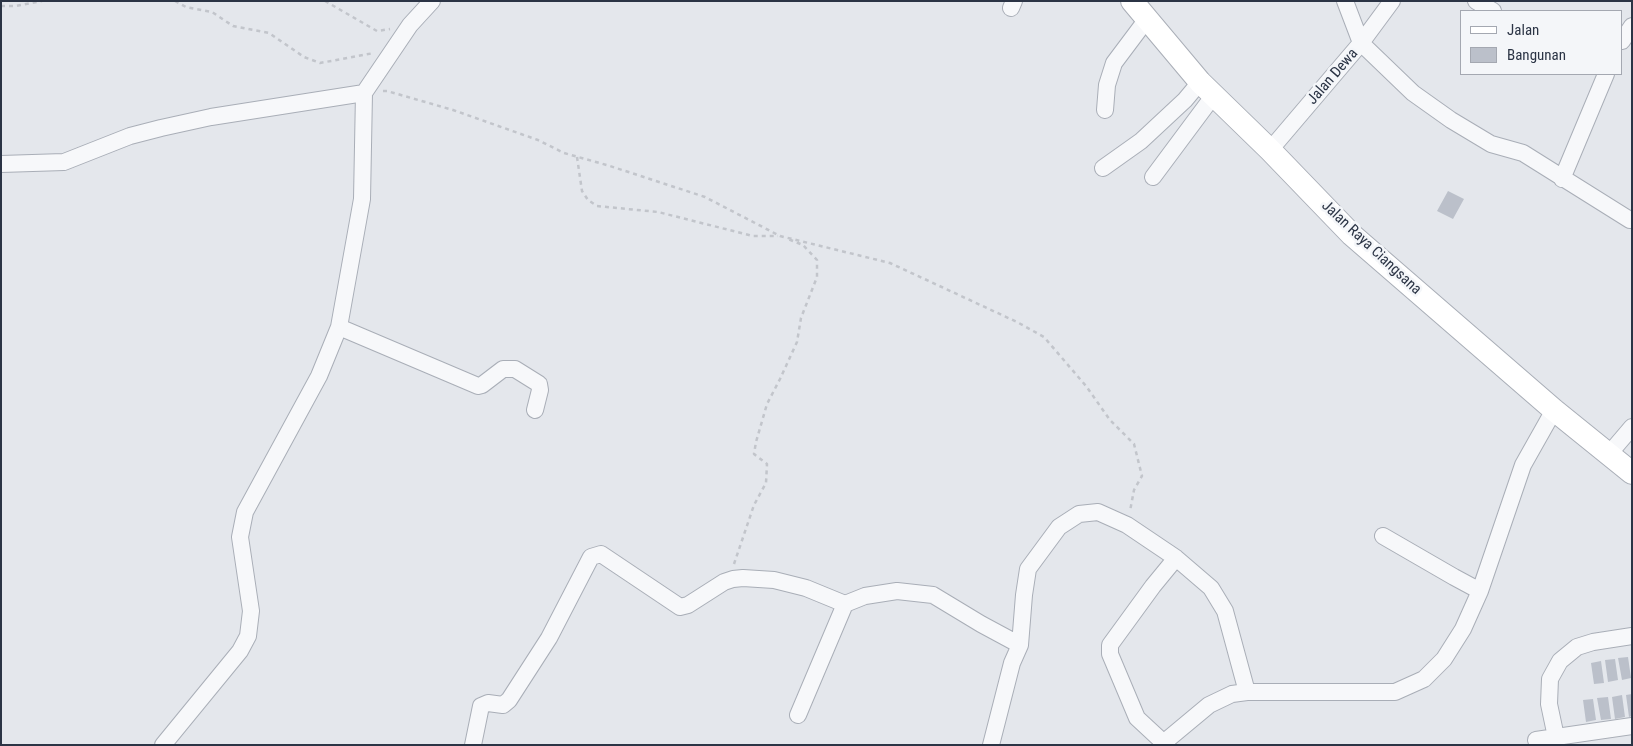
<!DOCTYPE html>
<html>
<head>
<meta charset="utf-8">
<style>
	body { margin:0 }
	#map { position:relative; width:1633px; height:746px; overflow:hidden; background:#e4e7ec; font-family:"Roboto Condensed",sans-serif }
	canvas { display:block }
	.frame { position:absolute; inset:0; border:2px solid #2b3445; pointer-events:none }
	.legend { position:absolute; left:1460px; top:10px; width:162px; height:65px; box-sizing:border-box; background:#f4f6f9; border:1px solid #a4a8b1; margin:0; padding:6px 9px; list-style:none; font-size:15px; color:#2b3445 }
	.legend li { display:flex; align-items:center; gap:10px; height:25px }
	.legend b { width:25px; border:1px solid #a4a8b1 }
</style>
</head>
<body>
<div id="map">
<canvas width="1633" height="746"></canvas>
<div class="frame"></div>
<ul class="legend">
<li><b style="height:6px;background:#fff"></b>Jalan</li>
<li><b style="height:14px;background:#bbc0ca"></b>Bangunan</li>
</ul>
</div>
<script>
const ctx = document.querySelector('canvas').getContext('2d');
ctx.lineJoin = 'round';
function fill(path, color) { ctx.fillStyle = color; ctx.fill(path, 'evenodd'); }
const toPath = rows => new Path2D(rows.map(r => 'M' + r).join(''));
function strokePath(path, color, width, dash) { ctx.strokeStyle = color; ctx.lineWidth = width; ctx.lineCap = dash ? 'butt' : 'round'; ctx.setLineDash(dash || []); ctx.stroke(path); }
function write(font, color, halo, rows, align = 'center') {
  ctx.font = font + ' "Roboto Condensed",sans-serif'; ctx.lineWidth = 5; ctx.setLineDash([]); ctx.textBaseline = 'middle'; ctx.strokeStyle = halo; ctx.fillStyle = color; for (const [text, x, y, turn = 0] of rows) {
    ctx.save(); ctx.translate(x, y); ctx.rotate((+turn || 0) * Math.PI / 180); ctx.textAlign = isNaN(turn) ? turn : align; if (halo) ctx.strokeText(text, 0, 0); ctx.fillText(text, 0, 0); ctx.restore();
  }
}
const building = toPath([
	[1448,191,1464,199,1453,219,1437,211],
	[1628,657,1631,678,1622,680,1618,658],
	[1615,659,1618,680,1608,682,1605,660],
	[1601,661,1604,683,1594,684,1591,663],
	[1632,694,1632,716,1629,717,1626,695],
	[1622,695,1625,717,1615,719,1612,697],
	[1608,697,1611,719,1601,720,1597,698],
	[1593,699,1596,720,1586,722,1583,700]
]);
const path = toPath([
	[175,1,186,7,212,12,233,26,269,33,304,57,320,63,374,53],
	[325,1,377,31,390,29],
	[1,6,16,6,42,1],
	[383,91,387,91,453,110,538,140,564,153,610,166,705,197,780,236,890,263,1017,322,1044,337,1086,386,1110,420,1134,444,1142,476,1134,490,1130,511],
	[577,157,582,191,588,200,597,206,658,212,753,236,778,236],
	[734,564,754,505,766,483,767,464,754,454,756,442,767,404,780,379,797,342,801,318,817,277,817,260,803,245,788,239]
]);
const street = toPath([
	[1345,1,1361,43,1413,93,1451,120,1491,144,1523,153,1630,220],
	[1476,1,1493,11],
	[1011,8,1014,1],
	[1622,41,1632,26],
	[1105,110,1107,85,1114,63,1147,19],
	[1270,150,1361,43,1392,1],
	[1,164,64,162,130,136,161,128,211,117,364,93],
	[1103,168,1141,141,1185,100,1200,82],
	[1153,177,1214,95],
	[1562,179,1606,74],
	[339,327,478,386,482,385,503,369,515,369,539,384,540,390,535,410],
	[1609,454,1632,427],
	[1383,536,1454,577,1480,591],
	[798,715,845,604,865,596,897,591,933,595,981,624,1020,645],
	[1556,737,1549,704,1550,679,1560,661,1577,647,1593,642,1632,636],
	[1536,740,1632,726],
	[1164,743,1137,718,1110,654,1110,645,1153,586,1176,558],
	[163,745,240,651,248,636,251,611,240,537,245,512,319,376,339,327,362,199,364,93,410,25,432,1],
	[473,745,481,706,488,703,503,705,509,700,549,638,591,557,601,554,680,607,688,605,724,582,733,579,743,578,774,580,806,588,845,604],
	[991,745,1012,663,1020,645,1024,595,1028,569,1059,527,1079,514,1098,512,1127,525,1176,558,1211,588,1225,611,1247,692],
	[1161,745,1209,705,1232,694,1247,692,1395,692,1424,679,1444,659,1463,629,1480,591,1523,465,1554,410]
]);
const secondary = toPath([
	[1132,1,1200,82,1270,150,1352,235,1554,410,1632,473]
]);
const streetNames = [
	["Jalan Dewa",1333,77,-49],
	["Jalan Raya Ciangsana",1371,248,43]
];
fill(building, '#bbc0ca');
strokePath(street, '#a9aeb7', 18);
strokePath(secondary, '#a9aeb7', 24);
strokePath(path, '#c2c5cb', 2.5, [4, 4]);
strokePath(street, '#f7f8fa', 16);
strokePath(secondary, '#fff', 22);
write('15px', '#2b3445', '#f4f6f9', streetNames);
</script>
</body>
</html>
